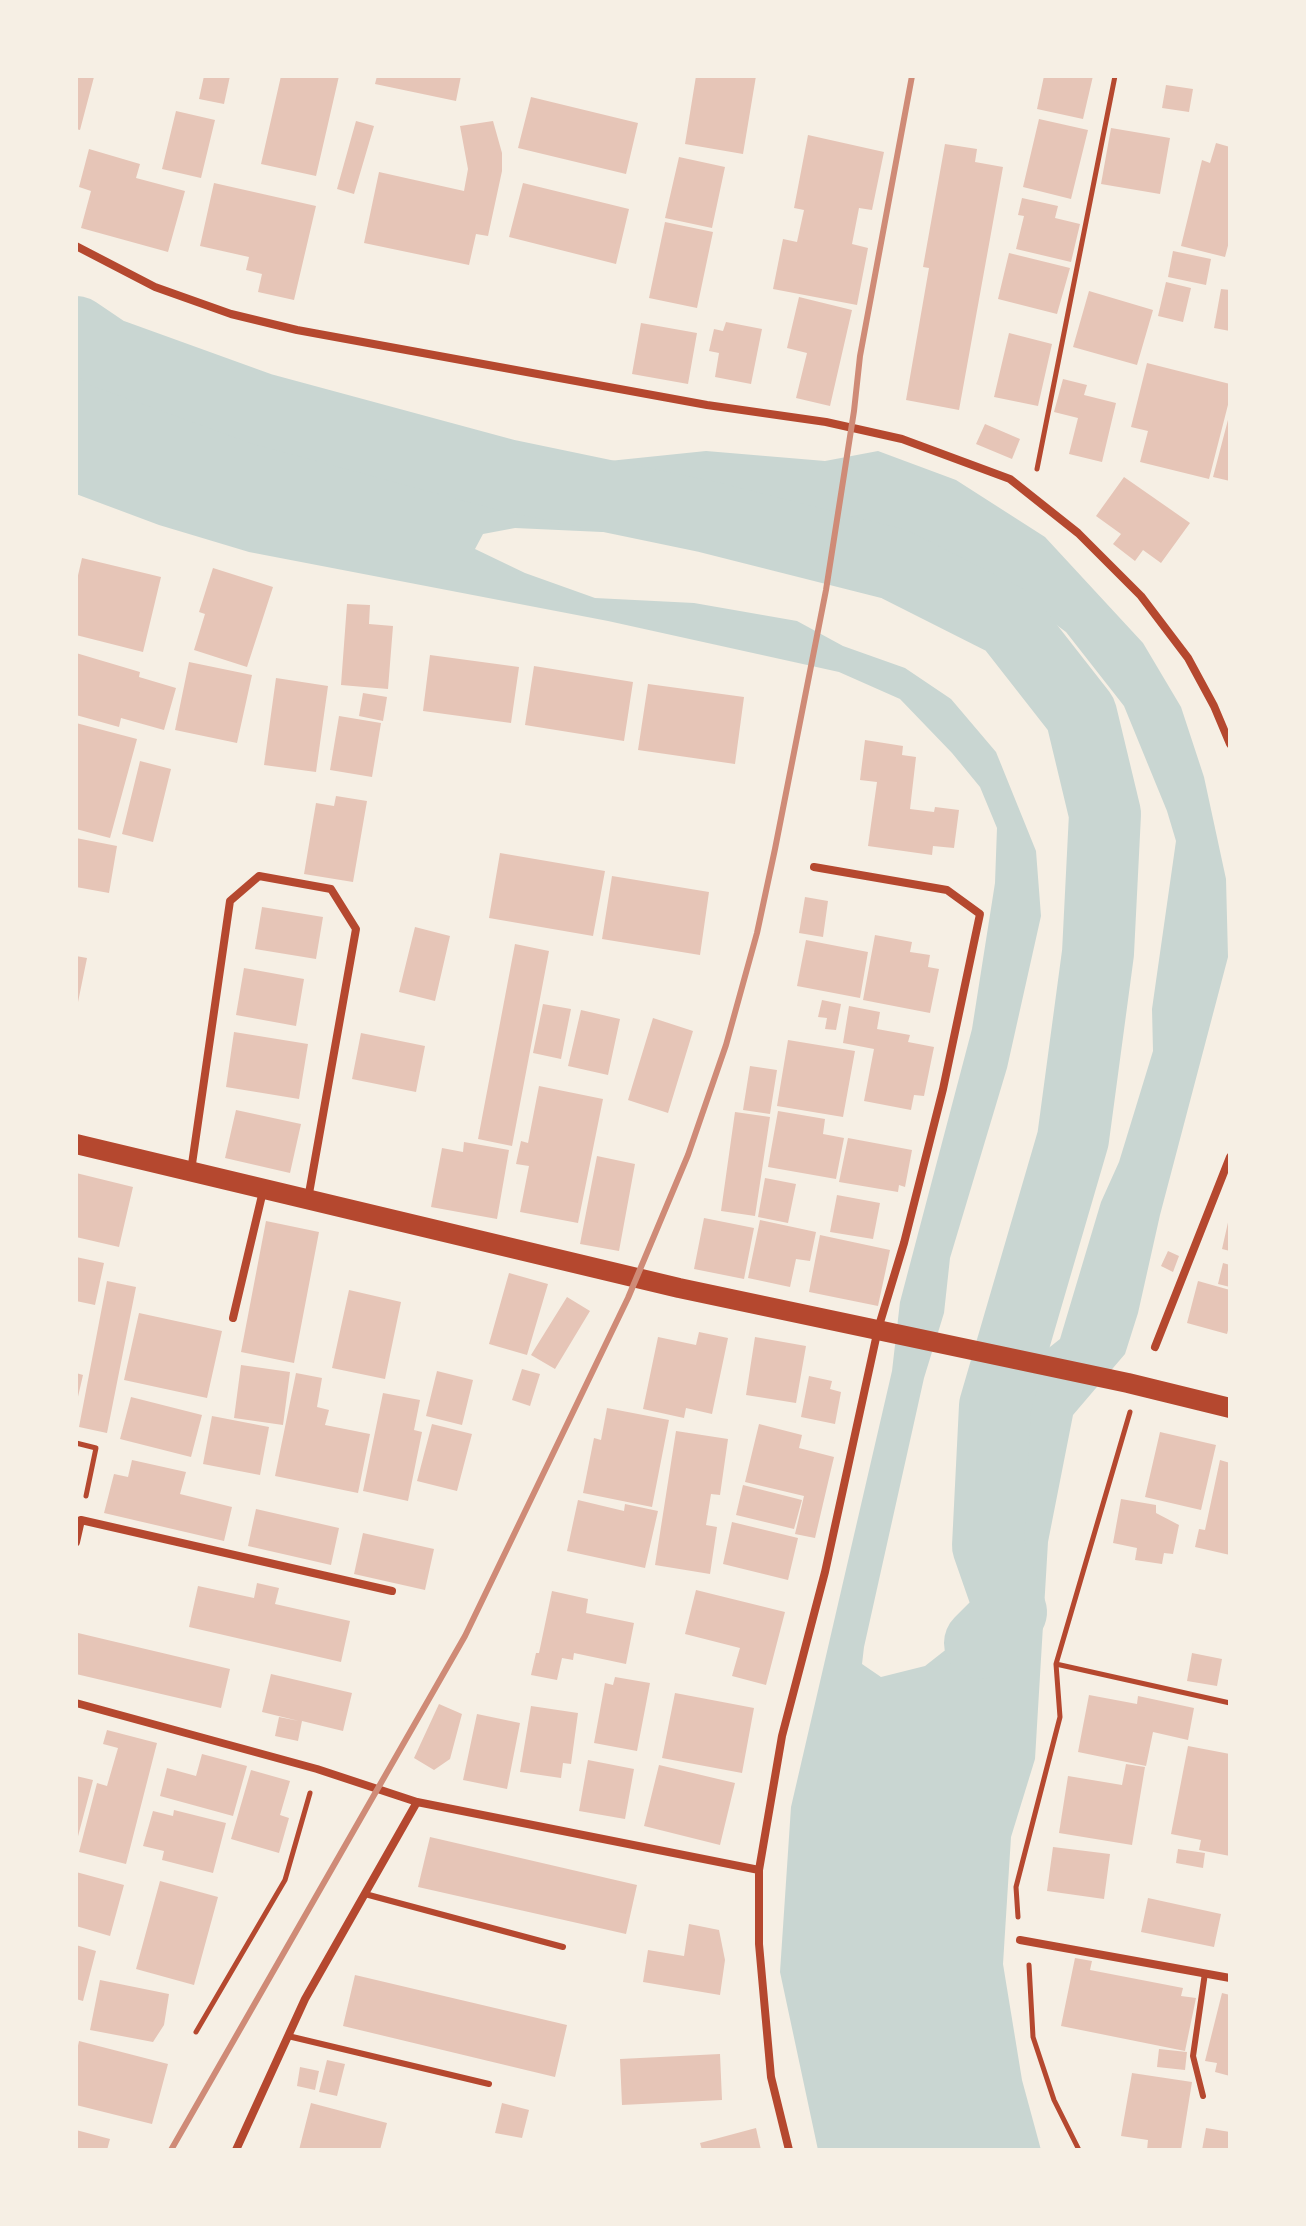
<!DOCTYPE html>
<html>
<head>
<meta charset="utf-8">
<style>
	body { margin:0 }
	#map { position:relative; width:1306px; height:2226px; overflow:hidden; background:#f6efe4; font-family:Barlow,sans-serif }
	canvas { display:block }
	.frame { position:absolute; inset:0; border:78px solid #f6efe4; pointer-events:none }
</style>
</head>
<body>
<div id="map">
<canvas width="1306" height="2226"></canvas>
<div class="frame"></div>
</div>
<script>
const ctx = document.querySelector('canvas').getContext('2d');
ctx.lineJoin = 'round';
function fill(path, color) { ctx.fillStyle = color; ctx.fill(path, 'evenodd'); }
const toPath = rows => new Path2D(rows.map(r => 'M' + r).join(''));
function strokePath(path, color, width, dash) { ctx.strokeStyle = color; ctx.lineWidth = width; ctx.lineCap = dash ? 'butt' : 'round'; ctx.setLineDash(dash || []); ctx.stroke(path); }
const water = toPath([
	[76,363,185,418,239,437,508,459,609,461,706,451,825,461,878,451,956,480,1045,537,1143,643,1181,707,1204,777,1226,879,1228,957,1160,1215,1138,1313,1125,1354,1073,1415,1048,1542,1035,1759,1011,1837,1003,1964,1022,2080,1041,2150,818,2150,780,1972,791,1807,892,1371,900,1302,972,1029,995,883,997,828,980,787,952,753,900,699,839,672,608,621,249,552,159,525,76,494],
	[723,504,787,505,817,508,863,532,929,550,1008,589,1066,632,1124,706,1167,811,1176,841,1152,1009,1153,1051,1119,1162,1101,1202,1060,1339,992,1393,1002,1430,1019,1460,1018,1506,962,1637,925,1666,881,1677,862,1664,864,1647,924,1378,944,1313,950,1258,1007,1068,1041,916,1036,851,996,752,951,699,905,668,843,646,797,621,694,603,595,598,525,573,475,549,483,534,515,528,602,532,650,528]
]);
const river = toPath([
	[76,332,107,353,262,409,506,475,708,517,894,564,1009,622,1081,714,1105,814,1098,953,1073,1139,995,1406,988,1546,1011,1612,980,1643]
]);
const building = toPath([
	[76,76,94,77,80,130,76,129],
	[204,76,230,76,224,104,199,99],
	[281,76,339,76,316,176,261,164],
	[377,76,461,76,456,101,375,84],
	[696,76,756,76,743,154,685,144],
	[1044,76,1093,76,1083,119,1037,109],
	[1166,85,1193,89,1189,112,1162,108],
	[531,97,638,123,626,174,518,148],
	[176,111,215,120,201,178,162,169],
	[1039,119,1088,130,1071,199,1023,187],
	[356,121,374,126,354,194,337,189],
	[493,121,502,153,502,171,488,236,476,234,469,265,364,243,379,172,464,191,468,169,460,126],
	[1111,128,1170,138,1160,194,1101,184],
	[808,135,884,152,872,210,859,208,852,244,868,248,857,305,773,289,783,239,797,242,804,210,794,208],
	[1216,143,1230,147,1230,238,1225,257,1181,246,1202,160,1210,163],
	[945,144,977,149,975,162,1003,167,959,410,906,400,929,268,923,267],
	[89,149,140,164,136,178,185,191,168,252,81,228,91,191,79,187],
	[679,157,725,167,712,228,665,218],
	[214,183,316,206,294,300,258,292,262,274,246,270,249,257,200,246],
	[523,183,629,209,616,264,509,237],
	[1022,198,1058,206,1055,218,1080,224,1071,262,1016,249,1024,216,1018,215],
	[665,222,713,232,697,308,649,298],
	[1173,251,1211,259,1206,285,1168,277],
	[1009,253,1070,268,1057,314,998,299],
	[1166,282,1191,288,1183,322,1158,316],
	[1221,289,1230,290,1230,331,1214,328],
	[1089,291,1153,310,1137,365,1073,347],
	[799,297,852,310,830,406,796,398,807,353,787,348],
	[726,322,762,329,751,384,715,377,719,353,709,351,714,329,723,331],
	[641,323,697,333,688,384,632,374],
	[1009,333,1052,344,1038,406,994,397],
	[1147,363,1230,384,1230,397,1209,479,1140,462,1148,431,1131,427],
	[1063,379,1087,385,1084,395,1116,403,1102,462,1069,454,1078,418,1054,412],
	[1229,416,1230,416,1230,481,1213,477],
	[985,424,1020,439,1012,459,976,444],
	[1124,477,1190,523,1161,563,1143,550,1135,561,1113,544,1121,534,1096,516],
	[82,558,161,577,143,652,76,635,76,584],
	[213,568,273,587,247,667,194,650,205,614,199,612],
	[347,604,370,605,369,624,393,626,388,689,341,685],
	[76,653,140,672,139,677,176,688,164,730,121,718,119,727,76,715],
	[430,655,519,667,511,723,423,711],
	[189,662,252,675,237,743,175,730],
	[534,666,633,682,624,741,525,725],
	[276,678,328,686,316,772,264,765],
	[648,684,744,697,735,764,638,750],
	[363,693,387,697,383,721,359,716],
	[339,716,381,723,372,777,330,770],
	[76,723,137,739,110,838,76,829],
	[865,740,903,746,902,755,916,757,910,809,934,812,935,807,959,810,954,848,933,846,932,855,868,846,877,782,860,780],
	[140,761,171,769,153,842,122,834],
	[336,796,367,801,353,882,304,874,316,803,334,806],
	[76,838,117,846,109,893,76,887],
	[500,853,605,871,593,936,489,918],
	[612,876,709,892,700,955,602,939],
	[805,897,828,901,823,937,799,933],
	[262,907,323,917,316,959,255,949],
	[415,927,450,936,435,1001,399,992],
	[875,935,912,942,910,952,930,955,928,967,939,969,930,1013,863,1000],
	[806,940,868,952,860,998,797,986],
	[515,944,549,951,512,1146,478,1139],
	[76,956,87,958,77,1007,76,1007],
	[244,968,304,979,296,1026,236,1015],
	[822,1000,841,1004,836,1030,825,1029,827,1018,818,1017],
	[543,1004,571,1009,561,1059,533,1053],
	[849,1006,880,1012,877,1029,910,1035,908,1042,934,1047,924,1096,914,1095,911,1110,864,1101,874,1049,843,1043],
	[581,1010,620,1019,608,1075,568,1066],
	[653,1018,693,1031,668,1113,628,1100],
	[234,1032,308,1044,299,1099,226,1087],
	[361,1033,425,1046,416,1092,352,1079],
	[788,1040,855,1051,843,1117,777,1106],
	[750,1066,777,1070,770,1114,743,1110],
	[539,1086,603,1099,578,1223,520,1212,529,1166,516,1164,521,1141,528,1143],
	[236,1110,301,1124,290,1173,225,1158],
	[778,1111,825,1119,823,1134,844,1138,836,1179,768,1167],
	[735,1112,770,1117,755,1216,721,1211],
	[848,1138,912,1150,905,1187,899,1185,898,1192,839,1182],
	[464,1142,509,1150,497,1219,431,1207,442,1148,463,1152],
	[597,1156,635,1164,619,1251,580,1244],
	[76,1173,133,1187,119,1247,76,1237],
	[765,1178,796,1184,788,1223,758,1217],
	[837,1195,880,1203,873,1239,830,1232],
	[704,1218,754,1228,744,1279,694,1269],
	[1229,1218,1230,1218,1230,1251,1222,1249],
	[760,1220,816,1232,810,1261,796,1259,790,1287,748,1278],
	[266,1221,319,1232,294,1363,241,1352],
	[820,1235,890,1250,878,1306,809,1292],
	[1168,1251,1179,1256,1173,1272,1161,1266],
	[76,1257,104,1263,95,1305,76,1301],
	[1223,1263,1230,1265,1230,1287,1218,1284],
	[509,1273,548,1284,527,1355,489,1344],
	[107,1281,136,1287,107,1433,79,1427],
	[1198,1281,1230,1290,1230,1323,1227,1334,1187,1323],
	[349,1290,401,1302,385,1379,332,1368],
	[567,1297,590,1311,555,1369,531,1355],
	[139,1313,222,1331,207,1398,124,1380],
	[699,1332,728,1338,712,1414,686,1408,684,1418,643,1409,658,1337,696,1345],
	[755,1337,806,1346,796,1403,746,1395],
	[241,1365,290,1372,283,1425,234,1418],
	[522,1369,540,1374,530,1406,512,1400],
	[437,1371,473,1380,462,1425,426,1416],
	[76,1373,83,1375,77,1401,76,1401],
	[296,1373,322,1378,317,1407,329,1410,325,1425,370,1434,358,1493,275,1476],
	[809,1376,832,1381,830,1389,841,1392,835,1424,801,1417],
	[383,1393,420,1400,414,1430,422,1432,408,1501,363,1491],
	[131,1397,202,1415,191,1457,120,1439],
	[607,1408,669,1420,652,1507,583,1493,594,1438,601,1440],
	[212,1416,269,1427,260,1475,203,1464],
	[432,1424,472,1434,457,1491,417,1481],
	[759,1424,802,1435,799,1448,834,1457,815,1538,795,1534,804,1496,745,1482],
	[676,1431,728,1439,720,1495,711,1494,706,1525,717,1527,710,1574,655,1565],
	[1160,1432,1216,1445,1201,1510,1145,1497],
	[132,1460,186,1472,180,1494,232,1507,224,1541,104,1513,114,1474,128,1477],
	[1220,1460,1230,1463,1230,1555,1195,1547,1199,1529,1205,1530],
	[743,1485,802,1500,794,1529,736,1515],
	[1121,1499,1156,1505,1156,1513,1179,1525,1173,1554,1164,1553,1162,1564,1135,1560,1137,1548,1113,1543],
	[578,1500,624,1511,625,1504,658,1511,645,1568,567,1551],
	[256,1509,339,1528,331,1565,248,1546],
	[732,1522,798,1538,788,1580,723,1564],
	[363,1533,434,1549,425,1590,354,1574],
	[257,1583,279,1588,275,1604,350,1621,341,1662,189,1627,198,1586,254,1598],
	[696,1590,785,1612,766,1685,732,1676,740,1648,685,1634],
	[552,1591,588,1599,586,1613,634,1623,626,1664,574,1653,573,1660,562,1658,557,1680,531,1675,536,1653,539,1653],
	[78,1633,230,1669,221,1708,76,1674],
	[1192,1653,1222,1659,1217,1686,1187,1681],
	[271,1674,352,1693,343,1731,302,1721,298,1741,275,1736,279,1717,299,1721,262,1712],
	[615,1677,650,1683,637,1751,594,1743,605,1683,613,1685],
	[675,1693,754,1708,742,1773,662,1758],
	[1089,1695,1137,1704,1138,1696,1194,1708,1188,1740,1153,1732,1146,1766,1078,1752],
	[439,1704,462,1714,450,1759,434,1770,414,1758],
	[531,1706,578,1713,571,1764,563,1763,561,1778,520,1772],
	[477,1714,520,1723,507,1789,463,1780],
	[107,1730,157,1743,126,1864,79,1852,97,1783,107,1786,118,1748,103,1744],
	[1188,1746,1230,1754,1230,1856,1199,1850,1201,1840,1171,1834],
	[202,1754,247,1766,233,1816,160,1796,167,1768,196,1776],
	[588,1760,634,1769,625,1819,579,1811],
	[1126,1764,1145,1767,1132,1845,1059,1833,1068,1776,1122,1785],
	[659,1765,735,1783,720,1845,644,1826],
	[251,1770,290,1781,280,1815,289,1818,279,1853,231,1839],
	[76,1776,93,1780,77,1840,76,1840],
	[174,1810,226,1823,213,1873,162,1860,164,1851,143,1846,153,1811,173,1816],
	[430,1837,637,1885,626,1934,418,1887],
	[1053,1847,1110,1854,1104,1899,1047,1891],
	[1178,1849,1205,1853,1203,1868,1176,1863],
	[76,1872,124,1885,110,1936,76,1926],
	[160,1881,218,1897,194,1985,136,1969],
	[1148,1898,1221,1914,1214,1947,1141,1932],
	[689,1924,719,1930,725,1960,720,1995,643,1982,648,1950,684,1956],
	[76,1945,96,1951,83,2001,76,1999],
	[1075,1958,1092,1961,1090,1970,1183,1988,1181,1996,1196,1998,1185,2051,1061,2026],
	[355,1975,567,2025,555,2077,343,2026],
	[100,1980,169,1994,164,2025,153,2042,90,2030],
	[1222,1993,1230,1995,1230,2076,1215,2072,1217,2063,1205,2061],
	[79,2041,168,2064,152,2124,76,2105,76,2055],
	[1159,2049,1187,2052,1185,2070,1157,2067],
	[720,2054,722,2100,622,2105,620,2059],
	[327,2060,345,2064,337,2096,319,2092],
	[300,2067,319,2071,315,2090,297,2086],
	[1132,2073,1192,2082,1181,2150,1147,2150,1148,2140,1121,2136],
	[311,2103,387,2123,380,2150,299,2150],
	[502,2103,529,2110,522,2138,495,2133],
	[756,2128,761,2150,702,2150,700,2143],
	[1206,2128,1230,2132,1230,2150,1202,2150],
	[76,2130,110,2139,107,2150,76,2150]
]);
const path = toPath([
	[1037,469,1115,76],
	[76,1443,96,1448,86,1496],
	[1056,1664,1230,1703],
	[1018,1917,1016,1887,1060,1717,1056,1664,1130,1412],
	[1029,1965,1033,2037,1054,2100,1079,2150],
	[196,2032,285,1880,310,1793]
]);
const service = toPath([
	[365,1894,563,1947],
	[288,2036,489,2084],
	[1203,2096,1193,2056,1205,1973]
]);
const minor = toPath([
	[76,246,155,287,231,314,297,330,707,405,826,422,902,439,1010,479,1078,533,1141,596,1188,658,1214,706,1230,744],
	[191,1171,230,901,259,876,331,889,356,929,308,1199],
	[233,1318,263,1191],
	[1155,1347,1230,1157],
	[76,1542,81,1520,392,1591],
	[76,1703,317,1769,417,1802,759,1870],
	[1020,1940,1230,1978],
	[236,2150,305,1999,417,1802],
	[789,2150,771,2077,759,1944,759,1870,782,1736,825,1572,878,1329,904,1243,943,1089,980,914,947,890,814,867]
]);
const primary = toPath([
	[76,1144,679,1288,1128,1383,1230,1408]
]);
const rail = toPath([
	[171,2150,465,1636,628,1298,688,1155,726,1045,757,933,775,849,826,590,854,411,860,356,912,76]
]);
fill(water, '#c9d6d2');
strokePath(river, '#c9d6d2', 72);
fill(building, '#e6c5b7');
strokePath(path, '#b5482f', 5);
strokePath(service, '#b5482f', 6);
strokePath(minor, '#b5482f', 8);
strokePath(primary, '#b5482f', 20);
strokePath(rail, '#cf8b77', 6);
</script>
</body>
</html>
